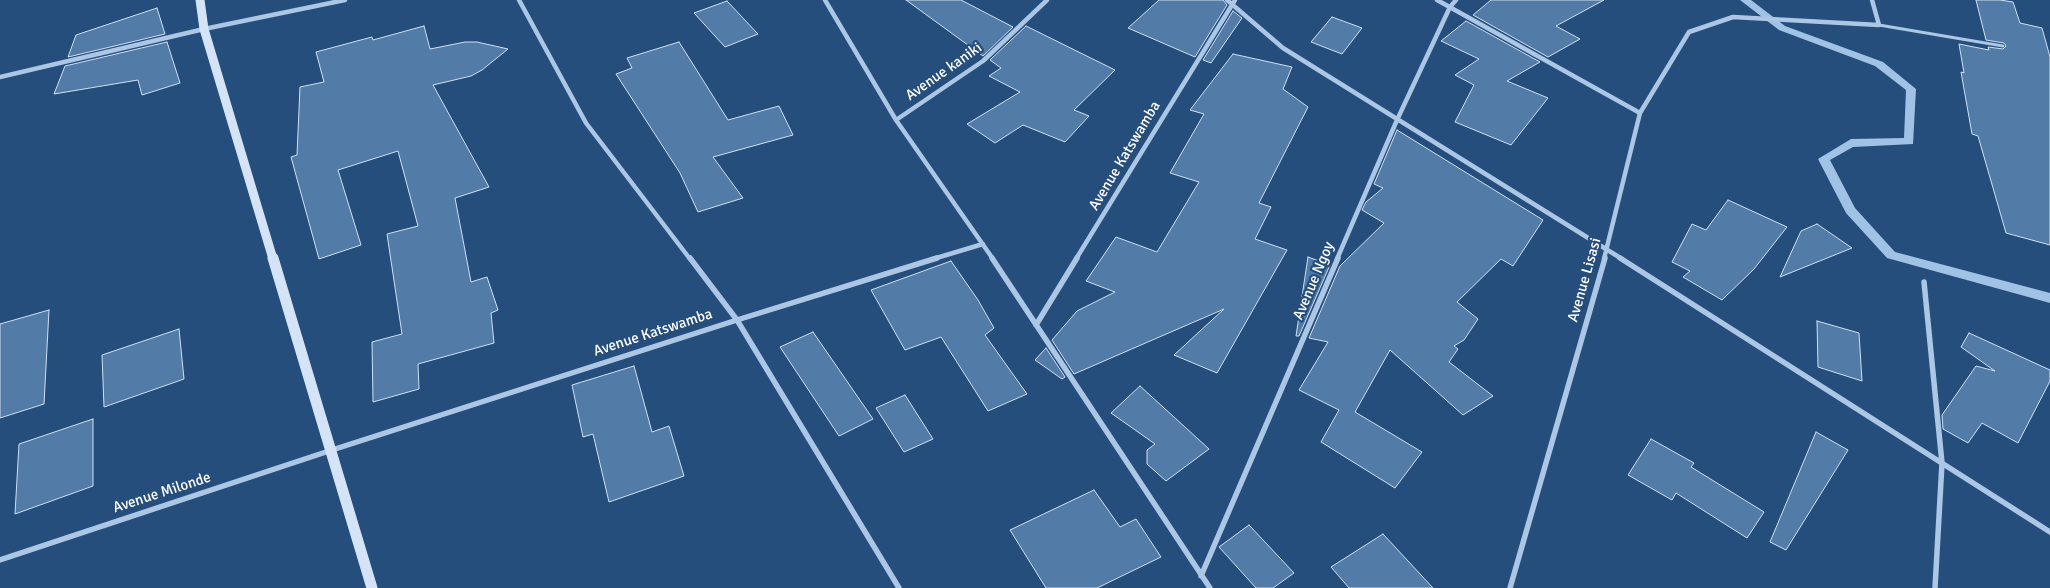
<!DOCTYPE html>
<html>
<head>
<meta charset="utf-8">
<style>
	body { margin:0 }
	canvas { display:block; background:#264e7c }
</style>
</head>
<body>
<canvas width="2050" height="588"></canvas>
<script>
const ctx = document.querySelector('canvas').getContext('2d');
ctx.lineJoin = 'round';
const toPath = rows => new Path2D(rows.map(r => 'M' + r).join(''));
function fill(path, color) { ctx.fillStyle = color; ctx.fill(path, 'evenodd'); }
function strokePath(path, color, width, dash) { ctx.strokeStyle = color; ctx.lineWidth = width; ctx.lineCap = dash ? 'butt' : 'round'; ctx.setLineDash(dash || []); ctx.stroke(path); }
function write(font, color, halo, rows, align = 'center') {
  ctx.font = font + ' Signika,sans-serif'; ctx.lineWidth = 4.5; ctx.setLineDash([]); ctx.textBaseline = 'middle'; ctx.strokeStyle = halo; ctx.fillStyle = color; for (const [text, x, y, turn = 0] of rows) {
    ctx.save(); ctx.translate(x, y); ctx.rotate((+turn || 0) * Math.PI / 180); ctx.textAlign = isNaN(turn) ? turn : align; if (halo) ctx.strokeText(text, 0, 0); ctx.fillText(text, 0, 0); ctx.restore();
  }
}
const stream = toPath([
	[1740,0,1751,0,1785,26,1883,62,1916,89,1913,144,1853,147,1830,160,1855,208,1895,252,2050,293,2050,303,1887,258,1846,213,1818,159,1851,139,1904,138,1906,90,1875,66,1779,30,1740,0]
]);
const building = toPath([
	[906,0,961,0,1013,27,983,56,906,0],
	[1159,0,1223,0,1227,5,1195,57,1128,28,1159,0],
	[1491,0,1604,0,1556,26,1580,39,1548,57,1473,15,1491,0],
	[1976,0,2000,0,2013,2,2020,23,2042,28,2050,57,2050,245,2006,233,1978,136,1972,134,1961,72,1964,73,1959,44,1989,50,1988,47,2003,49,2006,46,2004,43,1986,40,1976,0],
	[727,1,758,34,725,47,694,13,727,1],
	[157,8,165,34,68,57,76,35,157,8],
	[1233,11,1242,18,1211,63,1203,60,1233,11],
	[1332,17,1362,28,1342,54,1311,42,1332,17],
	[1466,21,1540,62,1507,81,1548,98,1511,145,1455,122,1474,85,1455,75,1479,59,1441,41,1466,21],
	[424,26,430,49,465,42,477,42,508,49,482,70,471,76,433,85,489,187,455,198,471,282,487,277,498,310,491,313,494,343,418,364,419,389,373,402,372,342,402,334,387,234,418,226,398,151,338,170,361,245,319,259,291,157,297,155,300,87,324,82,316,52,372,37,373,40,424,26],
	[1026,26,1115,70,1074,110,1089,116,1065,142,1023,125,995,143,967,124,1020,92,989,76,1001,68,990,60,1026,26],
	[167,42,180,83,142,95,138,80,54,94,65,66,167,42],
	[679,42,728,120,779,106,793,135,713,157,743,198,698,212,680,173,616,74,632,68,627,58,679,42],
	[1233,54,1292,67,1283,89,1308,107,1259,203,1271,207,1255,239,1287,250,1217,373,1174,355,1224,309,1074,374,1052,340,1077,311,1115,292,1086,281,1116,237,1157,252,1199,182,1170,173,1204,114,1190,110,1233,54],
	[1397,130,1543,220,1513,266,1501,259,1457,302,1478,319,1464,340,1454,346,1458,349,1449,362,1493,396,1463,415,1390,350,1355,412,1422,452,1395,488,1321,442,1339,410,1299,390,1328,342,1309,338,1340,266,1384,223,1362,210,1366,202,1383,188,1374,184,1397,130],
	[1728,200,1787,227,1754,269,1722,300,1683,277,1690,271,1672,262,1692,224,1706,230,1728,200],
	[1817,224,1852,248,1780,277,1801,231,1817,224],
	[1308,257,1330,265,1299,336,1296,336,1308,257],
	[951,261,978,300,994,328,985,335,1027,394,988,411,941,337,905,350,871,290,951,261],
	[49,310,44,404,0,418,0,324,49,310],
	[1817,321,1859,333,1862,381,1818,367,1817,321],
	[179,329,184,379,104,407,102,355,179,329],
	[813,332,873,419,839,436,780,347,813,332],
	[1969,333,2050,370,2050,381,2018,443,1982,423,1968,443,1943,429,1942,415,1976,366,1995,371,1961,347,1969,333],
	[1046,348,1065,377,1062,379,1035,360,1046,348],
	[634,366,652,432,669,426,684,476,609,502,593,434,583,437,572,385,634,366],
	[1140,386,1209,449,1166,481,1147,464,1147,450,1155,444,1111,413,1140,386],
	[905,395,933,439,904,452,876,408,905,395],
	[93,419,93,486,15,514,19,444,93,419],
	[1816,432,1848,450,1786,550,1770,542,1816,432],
	[1651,439,1694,463,1691,467,1764,512,1747,538,1676,493,1672,500,1628,475,1651,439],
	[1094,490,1120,527,1136,519,1161,557,1097,588,1046,588,1010,530,1094,490],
	[1249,525,1294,573,1273,588,1256,588,1219,547,1249,525],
	[1383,534,1433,588,1349,588,1331,567,1383,534]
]);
const lane = toPath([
	[1879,25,2003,46]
]);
const streetFar1 = toPath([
	[519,0,586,123,690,259],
	[825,0,896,120,993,259],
	[1227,0,1283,48,1622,259],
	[1437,0,1640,113],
	[0,77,204,29,345,0],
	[896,120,983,61,1047,0],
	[933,259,983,244],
	[1076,259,1235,0],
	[1337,259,1397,120,1450,7,1456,0],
	[1604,259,1640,113,1689,32,1733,17,1879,25,1872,0]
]);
const street = toPath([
	[690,258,737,320,899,588],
	[992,258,1210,588],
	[1620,258,2050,532],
	[1924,282,1942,463,1935,588],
	[1036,325,1077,258],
	[0,560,332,450,737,320,937,258],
	[1201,576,1338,258],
	[1510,588,1605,258]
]);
const secondaryFar1 = toPath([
	[200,0,204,29,273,259]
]);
const secondary = toPath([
	[273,258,372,588]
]);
const streetNames = [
	["Avenue kaniki",944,72,-35],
	["Avenue Katswamba",1125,156,-59],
	["Avenue Lisasi",1585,280,-74],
	["Avenue Ngoy",1314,281,-67],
	["Avenue Katswamba",653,333,-18],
	["Avenue Milonde",162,493,-18]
];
fill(stream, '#9fc2e5');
fill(building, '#537ba7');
strokePath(building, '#cee0f4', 1);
strokePath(lane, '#abc7e5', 3);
strokePath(streetFar1, '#abc7e5', 4.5);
strokePath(street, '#abc7e5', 5.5);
strokePath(secondaryFar1, '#d4e3f5', 9);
strokePath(secondary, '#d4e3f5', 11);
write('15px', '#fff', '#264e7c', streetNames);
</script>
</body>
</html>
